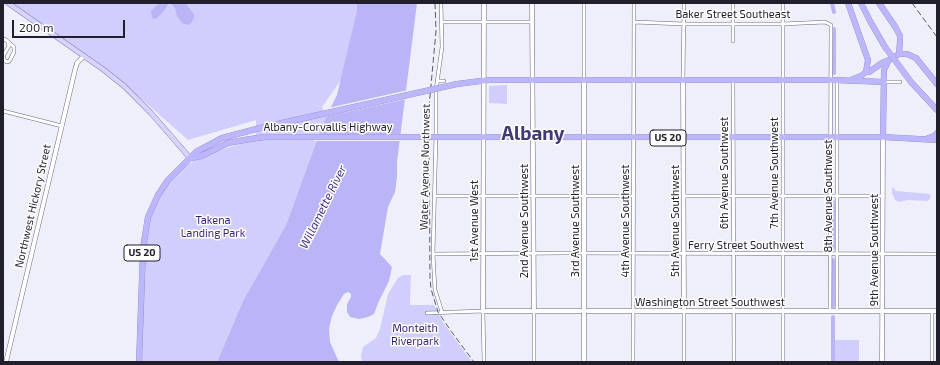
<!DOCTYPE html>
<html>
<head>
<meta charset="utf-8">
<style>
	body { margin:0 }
	#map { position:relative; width:940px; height:365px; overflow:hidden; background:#efeffc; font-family:"Exo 2",sans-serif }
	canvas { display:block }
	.frame { position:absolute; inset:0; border:4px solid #201f2b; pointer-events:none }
	.scale { position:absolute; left:12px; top:20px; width:113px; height:18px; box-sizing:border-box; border:2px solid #201f2b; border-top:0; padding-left:5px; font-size:12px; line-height:14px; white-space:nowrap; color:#201f2b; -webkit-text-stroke:3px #fff; paint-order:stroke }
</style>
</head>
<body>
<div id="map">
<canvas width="940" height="365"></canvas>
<div class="frame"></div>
<div class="scale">200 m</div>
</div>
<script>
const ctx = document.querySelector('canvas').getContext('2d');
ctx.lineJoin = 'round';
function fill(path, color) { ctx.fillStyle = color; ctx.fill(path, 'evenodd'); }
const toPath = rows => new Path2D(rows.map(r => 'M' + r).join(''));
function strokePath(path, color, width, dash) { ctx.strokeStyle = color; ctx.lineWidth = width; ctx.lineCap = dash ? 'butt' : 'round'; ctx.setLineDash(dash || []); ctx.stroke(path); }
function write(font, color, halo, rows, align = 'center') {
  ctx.font = font + ' "Exo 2",sans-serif'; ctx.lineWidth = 3; ctx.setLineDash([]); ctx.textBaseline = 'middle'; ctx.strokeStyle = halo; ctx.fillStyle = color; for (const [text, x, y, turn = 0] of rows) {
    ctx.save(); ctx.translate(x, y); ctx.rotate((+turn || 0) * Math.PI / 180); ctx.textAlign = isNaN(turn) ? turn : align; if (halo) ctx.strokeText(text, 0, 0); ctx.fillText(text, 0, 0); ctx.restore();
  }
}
const green = toPath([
	[9,3,357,3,357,10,341,80,322,107,326,117,286,225,243,301,217,362,139,362,146,225,158,195,176,172,202,156,256,139,256,120,188,140,145,102,99,67],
	[507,85,507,104,489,103,489,86],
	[892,188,894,188,896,191,930,194,931,197,928,201,908,200,899,202,895,200,892,193],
	[403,275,411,275,410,305,434,305,442,321,472,362,362,362,361,356,363,347,376,338,380,329,388,294,398,278],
	[834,340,859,340,859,362,834,362]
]);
const water = toPath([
	[159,3,171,3,169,3,163,12,157,18,154,19,152,18,151,11],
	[171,3,185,3,194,14,194,18,191,23,188,25,182,23,177,16,175,8],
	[357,3,417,3,397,162,397,177,395,192,388,207,380,254,392,267,389,281,379,301,374,314,368,317,359,319,350,317,347,312,347,304,351,297,351,294,348,292,344,294,337,305,332,316,329,329,330,342,339,362,217,362,243,301,286,225,312,154,326,117,337,95,357,10]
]);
const pier = toPath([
	[408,90,407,99,324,117,328,108],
	[317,134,402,134,402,141,314,141]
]);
const canal = toPath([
	[832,3,834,12],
	[834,73,834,29],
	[833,202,834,248],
	[833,306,833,260],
	[833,362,833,317]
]);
const street = toPath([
	[441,3,442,47,436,90,436,134,433,254,435,290,442,312],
	[584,3,584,80],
	[783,3,783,362],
	[442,22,532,22],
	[634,22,684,24,783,24,825,22,831,25,830,311],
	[3,39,6,40,14,47,14,52,10,60,8,62,5,61,3,56,9,46,8,43],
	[733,41,733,3],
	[683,80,684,3],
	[733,80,734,362],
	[837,80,837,311],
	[437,81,444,81],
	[884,82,900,82],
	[3,111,62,126],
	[434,196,634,196],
	[684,196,883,196],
	[433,254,564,253,937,254],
	[534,311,534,362],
	[427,313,483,311,484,362],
	[633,362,634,3],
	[684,362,684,311],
	[932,362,932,311]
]);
const secondary = toPath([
	[484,3,483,311,937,311],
	[532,3,534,311],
	[584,80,584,362],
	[683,80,684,311],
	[6,362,75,70,77,63,84,56],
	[882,362,883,137]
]);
const primary = toPath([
	[8,3,104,70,124,86,151,113,190,158]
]);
const highway = toPath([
	[848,3,868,60,866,72,861,76,853,79],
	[861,3,870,21,885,47],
	[879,3,896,28,900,36,900,41,899,54,889,60,884,70,883,137],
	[899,54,907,54,916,58,937,84],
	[900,67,911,82,937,110],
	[866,72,869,72,882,63,889,60],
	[457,84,488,80,834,80,884,82],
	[469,137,883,137,937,140],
	[928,138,934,136,937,133],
	[191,158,201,156,228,143,250,139,265,137],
	[139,362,143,248,148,217,158,195,168,180,196,152,222,138,264,127]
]);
const rail = toPath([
	[435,3,436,31,429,107,430,278,431,289,438,312,451,331,474,362],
	[912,3,937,37]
]);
const highwayBridge = toPath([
	[885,47,900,67],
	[264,127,457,84],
	[265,137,469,137]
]);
const shields = [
	[668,138,36],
	[142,253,36]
];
const shieldNames = [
	["US 20",668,138],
	["US 20",142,253]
];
const streetNames = [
	["Baker Street Southeast",733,14],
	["Albany-Corvallis Highway",328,127],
	["Water Avenue Northwest",425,167,-89],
	["6th Avenue Southwest",724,173,-90],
	["7th Avenue Southwest",774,173,-90],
	["8th Avenue Southwest",828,196,-90],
	["Northwest Hickory Street",33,206,-77],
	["1st Avenue West",474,221,-90],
	["2nd Avenue Southwest",524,221,-90],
	["3rd Avenue Southwest",575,221,-90],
	["4th Avenue Southwest",625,221,-90],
	["5th Avenue Southwest",675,221,-90],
	["Ferry Street Southwest",746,245],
	["9th Avenue Southwest",874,250,-90],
	["Washington Street Southwest",710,302]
];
const parkNames = [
	["Takena",213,220],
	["Landing Park",213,233],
	["Monteith",415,328],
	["Riverpark",415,341]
];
const waterNames = [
	["Willamette River",323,207,-64]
];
const townNames = [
	["Albany",533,134]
];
fill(green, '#d0cefd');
fill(water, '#bab5f6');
fill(pier, '#efeffc');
strokePath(canal, '#bab5f6', 4);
strokePath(street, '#656380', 4);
strokePath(secondary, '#656380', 5);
strokePath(primary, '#8581b4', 5.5);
strokePath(highway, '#8581b4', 6);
strokePath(street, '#fff', 3);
strokePath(secondary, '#fff', 4);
strokePath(primary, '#d7d3fe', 4.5);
strokePath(highway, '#bcb6fd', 5.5);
strokePath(rail, '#5b5a67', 1, [6, 3]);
strokePath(highwayBridge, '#8581b4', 6, []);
strokePath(highwayBridge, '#bcb6fd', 5.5);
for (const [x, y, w] of shields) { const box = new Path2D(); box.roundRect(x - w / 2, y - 8, w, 16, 3); ctx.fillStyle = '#fff'; ctx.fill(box); strokePath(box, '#201f2b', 1); }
write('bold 10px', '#201f2b', null, shieldNames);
write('11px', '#201f2b', '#fff', streetNames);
write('11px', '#361e7a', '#fff', parkNames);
write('italic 12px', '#45318d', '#fff', waterNames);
write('bold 19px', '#423975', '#fff', townNames);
</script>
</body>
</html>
